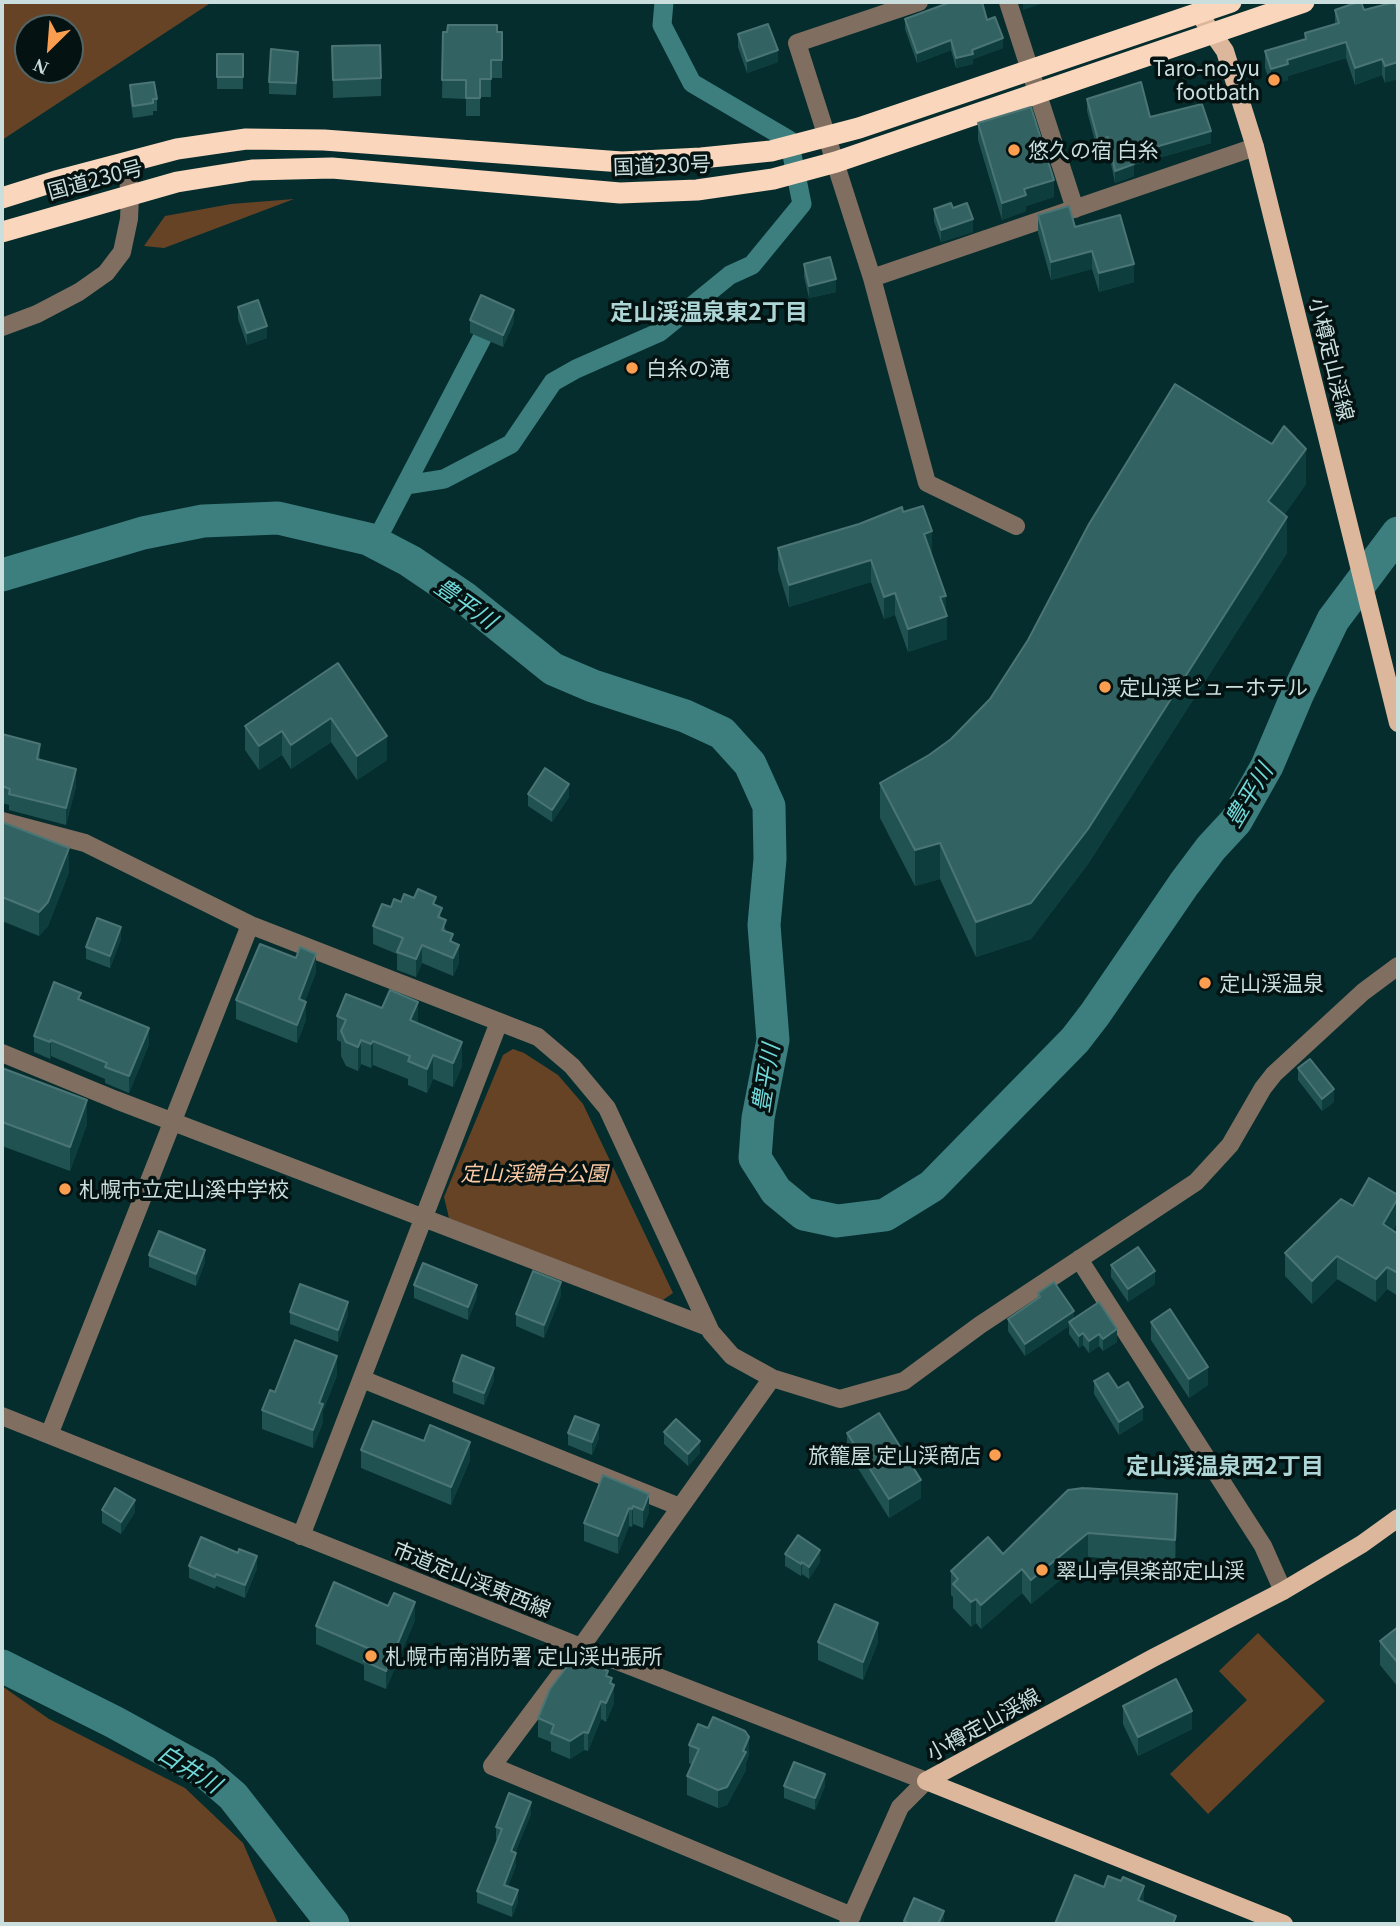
<!DOCTYPE html>
<html>
<head>
<meta charset="utf-8">
<style>
	body { margin:0 }
	#map { position:relative; width:1400px; height:1926px; overflow:hidden; background:#052d2d; font-family:Georgia,serif }
	canvas { display:block }
	.frame { position:absolute; inset:0; border:4px solid #cadede; pointer-events:none }
	.north { position:absolute; left:14px; top:14px; width:70px; height:70px; box-sizing:border-box; background:#041212; border:2px solid #536464; border-radius:50%; rotate:205deg; font-size:19px; font-weight:700; line-height:28px; text-align:center; color:#cadede }
	.north::after { content:''; display:block; margin:auto; width:24px; height:32px; background:#fb9e50; clip-path:polygon(50% 0,100% 100%,50% 72%,0 100%) }
</style>
</head>
<body>
<div id="map">
<canvas width="1400" height="1926"></canvas>
<div class="frame"></div>
<div class="north">N</div>
</div>
<script>
const ctx = document.querySelector('canvas').getContext('2d');
ctx.lineJoin = 'round';
function fill(path, color) { ctx.fillStyle = color; ctx.fill(path, 'evenodd'); }
const toPath = rows => new Path2D(rows.map(r => 'M' + r).join(''));
function strokePath(path, color, width, dash) { ctx.strokeStyle = color; ctx.lineWidth = width; ctx.lineCap = dash ? 'butt' : 'round'; ctx.setLineDash(dash || []); ctx.stroke(path); }
function write(font, color, halo, rows, align = 'center') {
  ctx.font = font + ' Georgia,"Noto Sans JP",serif'; ctx.lineWidth = 7; ctx.setLineDash([]); ctx.textBaseline = 'middle'; ctx.strokeStyle = halo; ctx.fillStyle = color; for (const [text, x, y, turn = 0] of rows) {
    ctx.save(); ctx.translate(x, y); ctx.rotate((+turn || 0) * Math.PI / 180); ctx.textAlign = isNaN(turn) ? turn : align; if (halo) ctx.strokeText(text, 0, 0); ctx.fillText(text, 0, 0); ctx.restore();
  }
}
const green = toPath([
	[2,2,212,2,2,140],
	[28,28,70,28,70,70,28,70],
	[294,199,164,248,144,246,165,216,231,204],
	[513,1049,524,1053,558,1075,583,1104,673,1293,660,1302,449,1218,444,1197,503,1055],
	[1258,1633,1325,1701,1208,1814,1170,1774,1247,1700,1219,1671],
	[2,1686,49,1719,185,1788,243,1843,278,1924,2,1924]
]);
const canal = toPath([
	[406,485,444,479,511,444,553,382,576,369,660,332,730,275,752,265,802,204,789,140,692,83,662,25,664,2],
	[375,543,493,317]
]);
const river = toPath([
	[2,575,143,533,203,521,278,518,368,539,410,561,466,599,553,669,593,686,685,716,722,733,750,764,769,806,770,859,764,925,773,1040,758,1118,755,1158,776,1191,804,1214,837,1221,885,1215,932,1186,1075,1040,1095,1014,1184,884,1211,848,1236,821,1267,766,1298,693,1333,620,1398,533],
	[2,1666,114,1722,205,1772,233,1796,333,1924]
]);
const minor = toPath([
	[919,2,797,43,872,278,927,483,1016,526],
	[1008,2,1075,209],
	[872,278,1255,147],
	[2,327,37,314,79,292,106,273,122,252,129,219,130,196,126,163],
	[2,821,85,843,253,926,538,1037,572,1066,607,1108,711,1332,732,1356,772,1378,840,1399,904,1381,980,1325,1196,1182,1230,1145,1263,1088,1274,1074,1363,992,1398,966],
	[2,1053,116,1100,708,1327],
	[1079,1259,1263,1546,1283,1591],
	[772,1378,581,1647,492,1766,852,1916],
	[362,1379,680,1507],
	[2,1416,581,1647,926,1781,900,1807,848,1924],
	[49,1435,250,925],
	[301,1536,499,1022]
]);
const major = toPath([
	[1199,14,1225,51,1255,147,1398,723],
	[926,1781,1153,1658,1283,1591,1362,1544,1398,1518],
	[926,1781,1284,1924]
]);
const highway = toPath([
	[2,198,56,181,177,149,246,139,324,140,622,162,701,158,771,151,859,128,1231,2],
	[2,232,177,182,252,170,332,168,620,193,697,190,773,179,836,162,1304,2]
]);
const wall = toPath([
	[1393,2,1385,83,1382,75,1355,85,1346,58,1288,76,1288,80,1271,85,1265,68,1265,51,1305,40,1305,33,1335,24,1335,10,1364,10],
	[905,19,987,20,1003,48,973,59,973,64,956,68,951,50,917,63,905,29],
	[443,32,502,32,502,78,491,78,491,97,480,97,480,116,466,116,466,99,442,98],
	[738,34,778,62,747,73,738,47],
	[332,46,381,78,381,96,333,98],
	[217,54,243,54,243,89,217,89],
	[298,64,296,95,269,94,269,82],
	[130,85,157,99,157,111,153,111,153,115,133,118,130,98],
	[1087,99,1150,117,1211,143,1134,165,1134,176,1115,183,1108,150,1098,153,1087,111],
	[978,123,1054,197,1026,206,1026,211,1002,220,978,140],
	[953,208,973,232,941,242,934,221,934,209],
	[1038,215,1075,227,1134,282,1099,292,1092,269,1051,280,1038,233],
	[804,264,836,292,809,298,804,277],
	[238,307,267,338,247,345,238,319],
	[470,320,514,322,503,347,470,333],
	[1306,484,1284,515,1287,553,1088,864,1031,939,976,957,940,879,915,886,880,818,880,783,929,755],
	[903,512,932,553,931,554,946,613,947,639,908,652,895,615,884,619,871,582,789,607,778,570,778,548],
	[338,663,387,760,357,780,331,742,291,769,282,755,259,770,245,750,245,726],
	[2,734,40,760,76,786,66,825,9,810,9,805,2,803],
	[528,794,569,797,552,822,528,806],
	[2,822,69,872,48,926,39,936,2,921],
	[414,898,436,906,442,919,446,931,453,942,459,963,453,976,422,963,416,977,397,970,397,954,373,944,373,926,391,907,401,902],
	[121,939,110,968,86,959,86,947],
	[316,972,305,1001,306,1020,297,1043,236,1019,236,1000],
	[81,999,149,1044,129,1093,105,1083,105,1079,51,1056,50,1059,34,1052,34,1036],
	[337,1016,418,1023,462,1066,453,1087,433,1079,427,1093,408,1085,408,1079,373,1065,371,1068,361,1064,358,1071,346,1066,341,1056,341,1042,337,1040],
	[2,1068,87,1124,70,1171,2,1146],
	[1298,1068,1334,1102,1322,1111,1298,1080],
	[1353,1206,1398,1221,1393,1230,1398,1234,1398,1296,1387,1289,1376,1302,1337,1279,1312,1304,1285,1276,1285,1253],
	[149,1255,205,1262,196,1286,149,1267],
	[1111,1265,1155,1284,1128,1302,1111,1277],
	[414,1285,477,1297,468,1320,414,1298],
	[1038,1293,1074,1319,1117,1342,1103,1351,1099,1346,1089,1353,1083,1345,1079,1348,1069,1334,1069,1326,1025,1356,1008,1331,1008,1319,1038,1299],
	[561,1295,544,1338,516,1326,516,1314],
	[290,1312,348,1315,338,1342,290,1324],
	[1151,1322,1208,1385,1189,1398,1151,1340],
	[337,1375,323,1411,323,1422,313,1448,262,1429,262,1410,275,1392],
	[494,1380,484,1405,453,1393,453,1381],
	[1094,1381,1118,1388,1143,1420,1119,1435,1094,1394],
	[664,1432,700,1453,688,1466,664,1444],
	[568,1433,599,1438,592,1455,568,1445],
	[847,1433,921,1498,889,1518,847,1451],
	[361,1450,470,1460,451,1505,361,1468],
	[603,1475,649,1512,643,1528,633,1524,632,1527,629,1526,618,1554,584,1541,584,1523],
	[1068,1490,1177,1518,1175,1564,1088,1557,1031,1604,1022,1593,981,1629,976,1623,971,1627,953,1608,953,1597,951,1595,951,1571,1003,1554],
	[102,1510,135,1512,121,1534,102,1523],
	[785,1554,820,1562,809,1579,802,1574,801,1576,785,1566],
	[189,1566,257,1568,245,1598,216,1586,215,1589,189,1578],
	[415,1620,386,1689,364,1680,364,1665,316,1644,316,1626],
	[1398,1627,1398,1687,1380,1665,1380,1641],
	[818,1642,878,1642,863,1680,818,1660],
	[577,1669,608,1677,612,1684,614,1703,606,1722,601,1719,588,1751,584,1750,570,1759,551,1751,551,1742,538,1737,538,1718],
	[1123,1706,1192,1729,1138,1756,1123,1724],
	[689,1745,749,1755,746,1763,746,1770,727,1805,718,1808,687,1795,687,1776,692,1765,689,1763],
	[784,1786,825,1786,815,1810,784,1798],
	[531,1814,515,1853,516,1866,508,1886,518,1902,512,1917,477,1903,477,1891,498,1840,496,1839,496,1827]
]);
const shadedWall = toPath([
	[1023,2,1047,2,1023,10],
	[1003,38,1003,48,973,59,973,64,956,68,956,58,972,50],
	[951,40,951,50,917,63,917,53],
	[1346,42,1346,58,1288,76,1288,80,1271,85,1271,69,1287,60],
	[778,50,778,62,747,73,747,61],
	[1382,59,1382,75,1355,85,1355,68],
	[1398,62,1398,79,1385,83,1385,66],
	[1211,131,1211,143,1134,165,1134,176,1115,183,1115,171,1131,154],
	[1108,137,1108,150,1098,153,1098,140],
	[1054,180,1054,197,1026,206,1026,211,1002,220,1002,203,1024,189],
	[973,219,973,232,941,242,941,230],
	[1092,251,1092,269,1051,280,1051,262],
	[1134,264,1134,282,1099,292,1099,273],
	[836,279,836,292,809,298,809,286],
	[514,310,514,322,503,347,503,335],
	[267,326,267,338,247,345,247,333],
	[1306,449,1306,484,1268,537,1268,501],
	[1287,517,1287,553,1088,864,1031,939,976,957,976,922],
	[932,531,932,553,924,556,924,534],
	[871,560,871,582,789,607,789,585],
	[895,593,895,615,884,619,884,597],
	[946,596,947,639,908,652,908,629,940,597],
	[331,718,331,742,291,769,291,745],
	[282,731,282,755,259,770,259,746],
	[387,736,387,760,357,780,357,756],
	[40,744,40,760,37,759],
	[76,769,76,786,66,825,66,808],
	[569,784,569,797,552,822,552,810],
	[940,843,940,879,915,886,915,850],
	[69,848,69,872,48,926,39,936,39,912],
	[121,927,121,939,110,968,110,956],
	[422,945,422,963,416,977,416,959],
	[459,945,459,963,453,976,453,958],
	[316,954,316,972,299,1017,299,999],
	[306,1002,306,1020,297,1043,297,1025],
	[418,1002,418,1026,410,1020],
	[149,1028,149,1044,129,1093,129,1076],
	[51,1040,51,1056,50,1059,50,1042],
	[361,1040,361,1064,358,1071,358,1047],
	[373,1041,373,1065,371,1068,371,1044],
	[462,1042,462,1066,453,1087,453,1063],
	[433,1055,433,1079,427,1093,427,1069],
	[1334,1089,1334,1102,1322,1111,1322,1099],
	[87,1100,87,1124,70,1171,70,1147],
	[1398,1198,1398,1221,1383,1247,1383,1224],
	[205,1250,205,1262,196,1286,196,1274],
	[1337,1256,1337,1279,1312,1304,1312,1281],
	[1387,1267,1387,1289,1376,1302,1376,1279],
	[1155,1271,1155,1284,1128,1302,1128,1289],
	[561,1282,561,1295,544,1338,544,1325],
	[477,1285,477,1297,468,1320,468,1307],
	[348,1302,348,1315,338,1342,338,1330],
	[1074,1311,1074,1323,1069,1322,1069,1326,1025,1356,1025,1344],
	[1117,1329,1117,1342,1103,1351,1103,1339],
	[1083,1333,1083,1345,1079,1348,1079,1336],
	[1099,1334,1099,1346,1089,1353,1089,1341],
	[337,1356,337,1375,323,1411,323,1422,313,1448,313,1430,319,1403],
	[1208,1367,1208,1385,1189,1398,1189,1379],
	[494,1368,494,1380,484,1405,484,1393],
	[1143,1407,1143,1420,1119,1435,1119,1422],
	[599,1425,599,1438,592,1455,592,1442],
	[700,1441,700,1453,688,1466,688,1454],
	[470,1442,470,1460,451,1505,451,1487],
	[921,1480,921,1498,889,1518,889,1499],
	[649,1494,649,1512,643,1528,643,1510],
	[1177,1494,1177,1518,1175,1564,1175,1540],
	[135,1500,135,1512,121,1534,121,1522],
	[633,1506,633,1524,632,1527,632,1509],
	[629,1508,629,1526,618,1554,618,1536],
	[1088,1533,1088,1557,1031,1604,1031,1580],
	[820,1550,820,1562,809,1579,809,1567],
	[257,1556,257,1568,245,1598,245,1585],
	[802,1562,802,1574,801,1576,801,1564],
	[1022,1569,1022,1593,981,1629,981,1605],
	[976,1599,976,1623,971,1627,971,1602],
	[415,1602,415,1620,386,1689,386,1671],
	[878,1623,878,1642,863,1680,863,1662],
	[612,1678,612,1690,614,1685,614,1703,606,1722,606,1703],
	[601,1701,601,1719,588,1751,588,1733],
	[1192,1711,1192,1729,1138,1756,1138,1737],
	[584,1732,584,1750,570,1759,570,1741],
	[749,1737,749,1755,746,1763,746,1770,727,1805,718,1808,718,1790,743,1751],
	[825,1774,825,1786,815,1810,815,1798],
	[531,1802,531,1814,511,1863,511,1851],
	[516,1853,516,1866,504,1897,504,1885],
	[1144,1886,1144,1910,1138,1900],
	[518,1890,518,1902,512,1917,512,1905],
	[944,1911,944,1924,938,1924]
]);
const building = toPath([
	[951,2,982,2,987,20,995,17,1003,38,972,50,973,54,956,58,951,40,917,53,905,19,951,2],
	[1358,2,1361,2,1364,10,1395,2,1398,14,1398,62,1385,66,1382,59,1355,68,1346,42,1287,60,1288,64,1271,69,1265,51,1306,39,1305,33,1339,23,1335,10,1358,2],
	[768,24,778,50,747,61,738,34,768,24],
	[448,25,497,25,497,32,502,32,502,60,491,60,491,79,480,79,480,98,466,98,466,80,442,80,443,32,447,32,448,25],
	[380,45,381,78,333,80,332,46,380,45],
	[271,49,298,52,296,83,269,82,271,49],
	[217,54,243,54,243,77,217,77,217,54],
	[154,82,157,99,153,99,153,103,133,106,130,85,154,82],
	[1141,82,1150,117,1202,104,1211,131,1131,154,1134,164,1115,171,1108,137,1098,140,1087,99,1141,82],
	[1031,107,1054,180,1024,189,1026,195,1002,203,978,123,1031,107],
	[951,203,953,208,967,203,973,219,941,230,934,209,951,203],
	[1069,206,1075,227,1120,215,1134,264,1099,273,1092,251,1051,262,1038,215,1069,206],
	[830,257,836,279,809,286,804,264,830,257],
	[481,295,514,310,503,335,470,320,481,295],
	[258,300,267,326,247,333,238,307,258,300],
	[1175,384,1272,444,1284,426,1306,449,1268,501,1287,517,1088,829,1031,903,976,922,940,843,915,850,880,783,929,755,951,739,990,699,1028,640,1089,524,1175,384],
	[923,506,932,531,924,534,946,596,940,597,947,616,908,629,895,593,884,597,871,560,789,585,778,548,859,524,902,507,903,512,923,506],
	[338,663,387,736,357,756,331,718,291,745,282,731,259,746,245,726,338,663],
	[2,734,40,744,37,759,76,769,66,808,9,794,10,789,2,786,2,734],
	[545,768,569,784,552,810,528,794,545,768],
	[2,822,69,848,48,902,39,912,2,897,2,822],
	[418,889,436,897,433,904,442,908,438,917,446,920,442,930,453,934,450,941,459,945,453,958,422,945,416,959,397,952,403,938,373,926,382,904,391,907,394,899,401,902,404,894,414,898,418,889],
	[97,918,121,927,110,956,86,947,97,918],
	[260,944,296,958,300,947,316,954,299,999,306,1002,297,1025,236,1000,260,944],
	[54,982,81,993,78,999,149,1028,129,1076,105,1067,107,1063,51,1040,50,1042,34,1036,54,982],
	[390,990,418,1002,410,1020,462,1042,453,1063,433,1055,427,1069,408,1061,410,1056,373,1041,371,1044,361,1040,358,1047,346,1042,341,1031,346,1020,337,1016,346,994,382,1008,390,990],
	[1310,1059,1334,1089,1322,1099,1298,1068,1310,1059],
	[2,1068,87,1100,70,1147,2,1122,2,1068],
	[1369,1178,1398,1195,1398,1198,1383,1224,1398,1234,1398,1273,1387,1267,1376,1279,1337,1256,1312,1281,1285,1253,1341,1199,1353,1206,1369,1178],
	[159,1231,205,1250,196,1274,149,1255,159,1231],
	[1138,1247,1155,1271,1128,1289,1111,1265,1138,1247],
	[423,1263,477,1285,468,1307,414,1285,423,1263],
	[533,1271,561,1282,544,1325,516,1314,533,1271],
	[1054,1282,1074,1311,1025,1344,1008,1319,1040,1297,1038,1293,1054,1282],
	[300,1284,348,1302,338,1330,290,1312,300,1284],
	[1099,1302,1117,1329,1103,1339,1099,1334,1089,1341,1083,1333,1079,1336,1069,1322,1099,1302],
	[1170,1309,1208,1367,1189,1379,1151,1322,1170,1309],
	[295,1340,337,1356,319,1403,323,1404,313,1430,262,1410,270,1390,275,1392,295,1340],
	[462,1355,494,1368,484,1393,453,1381,462,1355],
	[1108,1373,1118,1388,1128,1382,1143,1407,1119,1422,1094,1381,1108,1373],
	[879,1413,921,1480,889,1499,847,1433,879,1413],
	[575,1416,599,1425,592,1442,568,1433,575,1416],
	[676,1419,700,1441,688,1454,664,1432,676,1419],
	[373,1421,424,1441,430,1425,470,1442,451,1487,361,1450,373,1421],
	[603,1475,649,1494,643,1510,633,1506,632,1509,629,1508,618,1536,584,1523,603,1475],
	[115,1488,135,1500,121,1522,102,1510,115,1488],
	[1083,1488,1177,1494,1175,1540,1088,1533,1031,1580,1022,1569,981,1605,976,1599,971,1602,953,1584,958,1579,951,1571,988,1537,1003,1554,1068,1490,1083,1488],
	[798,1535,820,1550,809,1567,802,1562,801,1564,785,1554,798,1535],
	[201,1537,238,1553,239,1549,257,1556,245,1585,216,1574,215,1577,189,1566,201,1537],
	[334,1582,388,1606,394,1593,415,1602,386,1671,364,1661,370,1649,316,1626,334,1582],
	[835,1604,878,1623,863,1662,818,1642,835,1604],
	[1398,1627,1398,1663,1380,1641,1398,1627],
	[581,1660,608,1671,606,1676,612,1678,610,1683,614,1685,606,1703,601,1701,588,1733,584,1732,570,1741,551,1733,554,1725,538,1718,550,1689,568,1665,577,1669,581,1660],
	[1176,1679,1192,1711,1138,1737,1123,1706,1176,1679],
	[713,1717,745,1731,749,1737,743,1751,746,1752,727,1787,718,1790,687,1776,699,1749,689,1745,698,1724,708,1728,713,1717],
	[794,1762,825,1774,815,1798,784,1786,794,1762],
	[509,1793,531,1802,511,1851,516,1853,504,1885,518,1890,512,1905,477,1891,502,1829,496,1827,509,1793],
	[1075,1875,1104,1887,1108,1876,1121,1881,1123,1877,1144,1886,1138,1900,1176,1916,1173,1924,1055,1924,1075,1875],
	[914,1898,944,1911,938,1924,911,1924,904,1921,914,1898]
]);
const markers = [
	[1274,80,7,"#fb9e50"],
	[1014,150,7,"#fb9e50"],
	[632,368,7,"#fb9e50"],
	[1105,687,7,"#fb9e50"],
	[1205,983,7,"#fb9e50"],
	[65,1189,7,"#fb9e50"],
	[995,1455,7,"#fb9e50"],
	[1042,1570,7,"#fb9e50"],
	[371,1656,7,"#fb9e50"]
];
const poiNames = [
	["Taro-no-yu",1260,68,"right"],
	["footbath",1260,92,"right"],
	["悠久の宿 白糸",1028,150],
	["白糸の滝",646,368],
	["定山渓ビューホテル",1119,687],
	["定山渓温泉",1219,983],
	["札幌市立定山溪中学校",79,1189],
	["旅籠屋 定山渓商店",981,1455,"right"],
	["翠山亭倶楽部定山渓",1056,1570],
	["札幌市南消防署 定山渓出張所",385,1656]
];
const streetNames = [
	["国道230号",662,165,-2],
	["国道230号",95,179,-15],
	["小樽定山渓線",1332,359,76],
	["市道定山渓東西線",472,1579,22],
	["小樽定山渓線",983,1724,-29]
];
const parkNames = [
	["定山渓錦台公園",534,1173]
];
const neighbourhoodNames = [
	["定山渓温泉東2丁目",709,311],
	["定山渓温泉西2丁目",1225,1465]
];
const waterNames = [
	["豊平川",466,603,35],
	["豊平川",1248,795,-59],
	["豊平川",765,1078,-81],
	["白井川",190,1768,32]
];
fill(green, '#674326');
strokePath(canal, '#3d7e7f', 19);
strokePath(river, '#3d7e7f', 33);
strokePath(minor, '#806f61', 18);
strokePath(major, '#dcb79c', 18);
strokePath(highway, '#fad6bc', 21);
fill(wall, '#215252');
fill(shadedWall, '#0e3d3d');
fill(building, '#336262');
strokePath(building, '#4b7575', 2);
for (const [x, y, r, color] of markers) { const dot = new Path2D(); dot.arc(x, y, r, 0, 2 * Math.PI); ctx.fillStyle = color; ctx.fill(dot); strokePath(dot, '#041212', 2.5); }
write('21px', '#cadede', '#041212', poiNames, 'left');
write('21px', '#cadede', '#041212', streetNames);
write('italic 21px', '#fdcaa3', '#041212', parkNames);
write('bold 23px', '#aed6d6', '#041212', neighbourhoodNames);
write('italic 23px', '#71d9d9', '#041212', waterNames);
</script>
</body>
</html>
